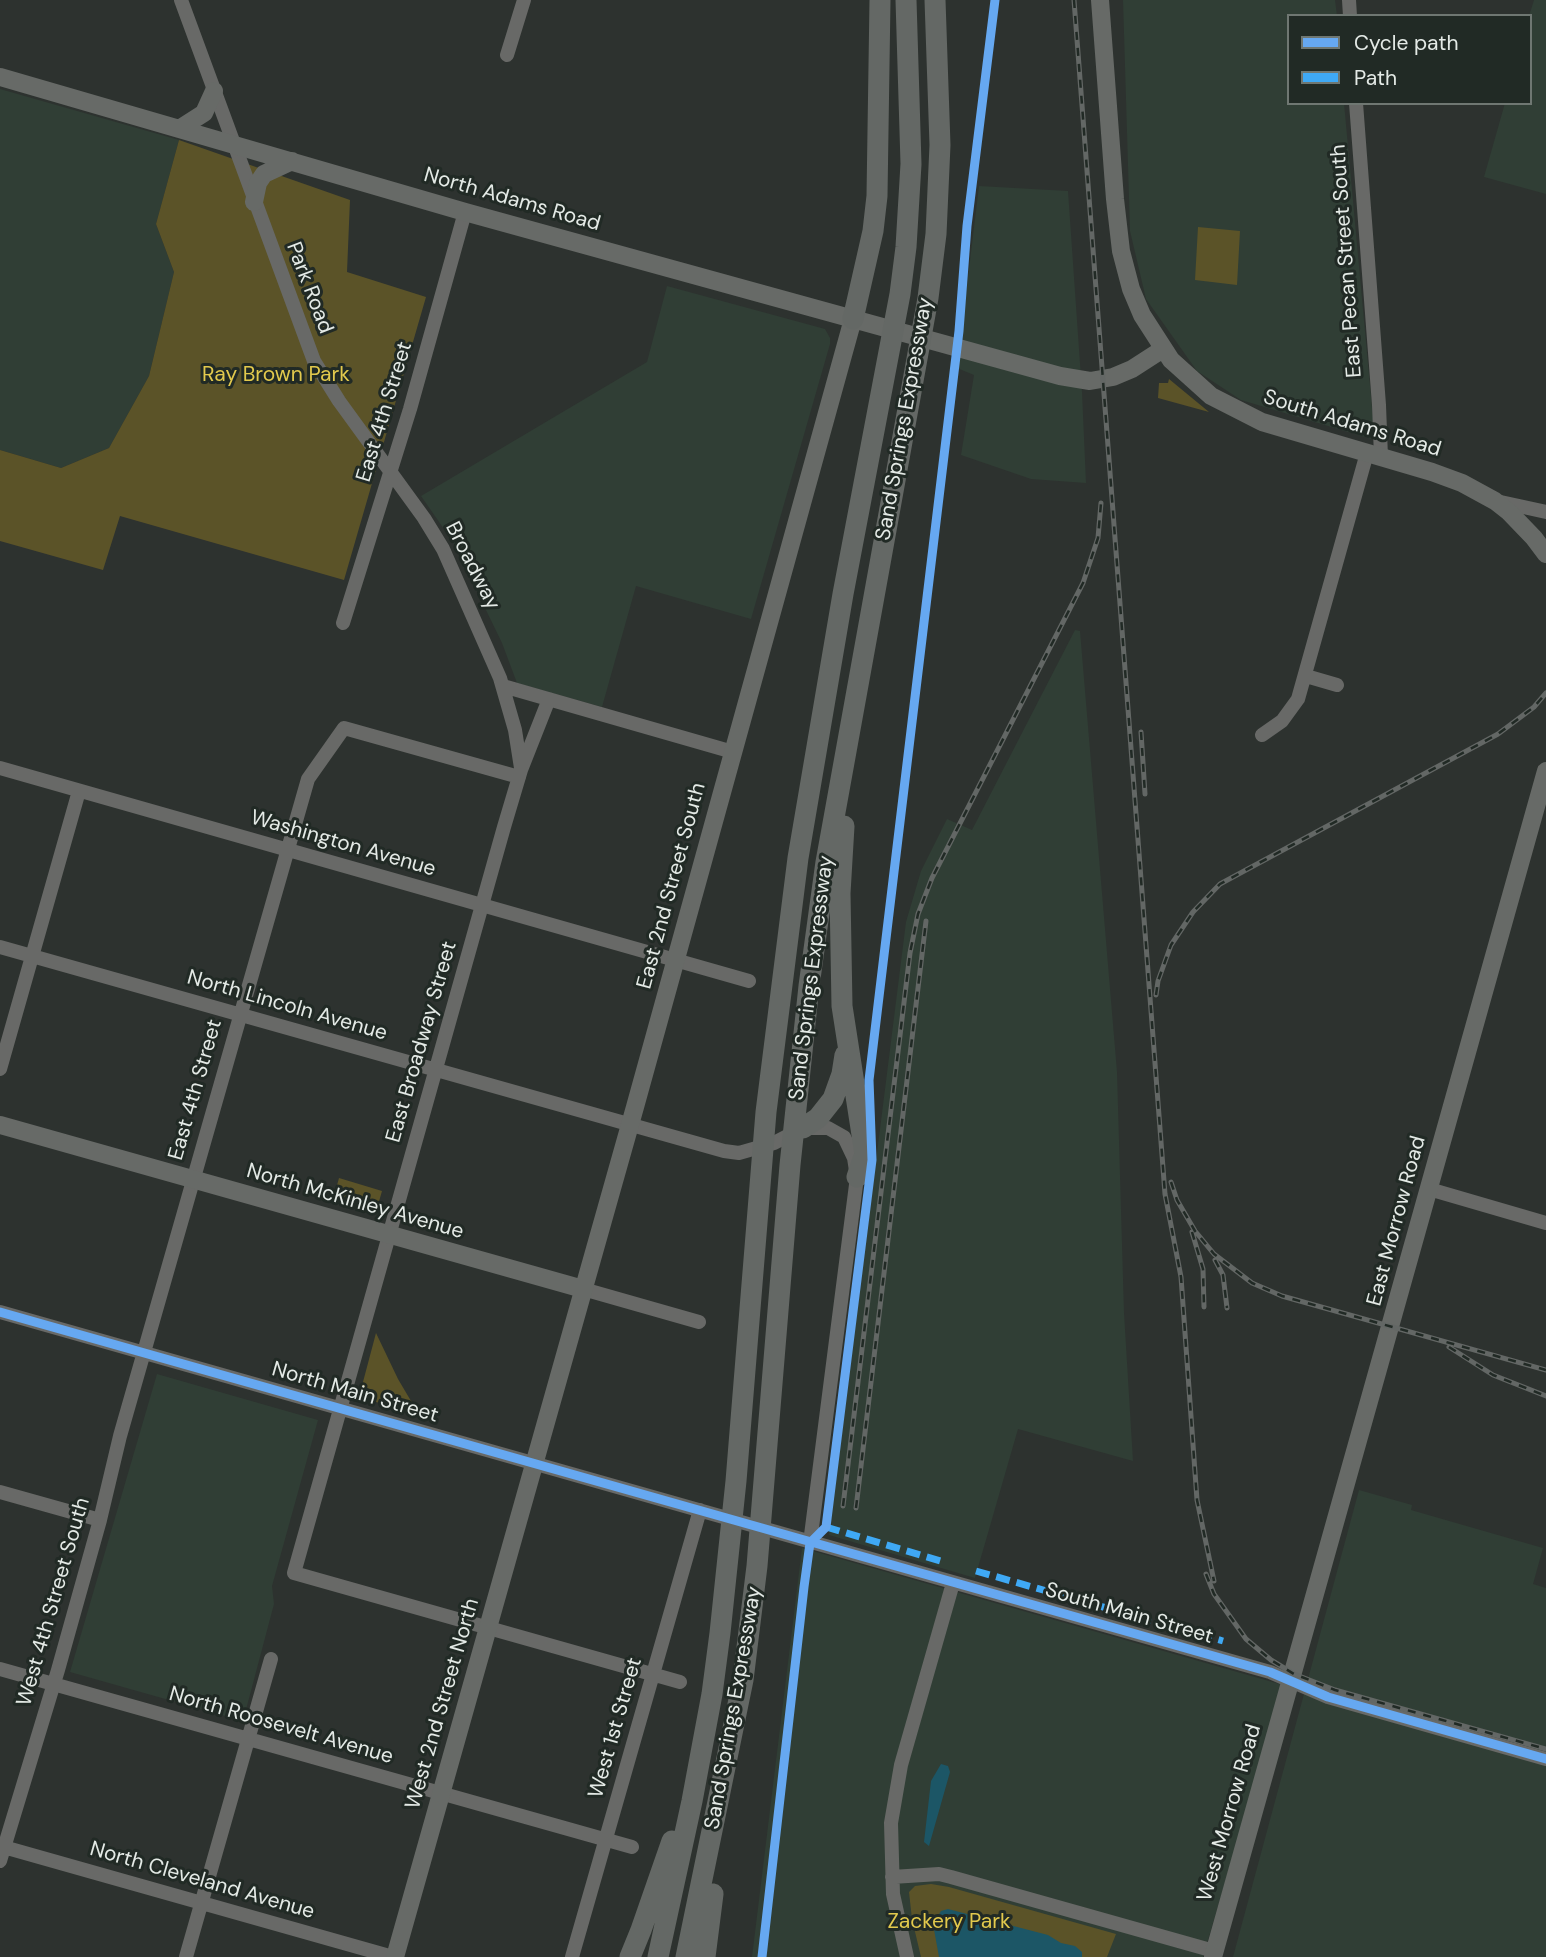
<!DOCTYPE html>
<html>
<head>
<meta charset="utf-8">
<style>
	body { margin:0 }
	#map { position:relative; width:1546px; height:1957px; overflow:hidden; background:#2d322f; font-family:"DM Sans",sans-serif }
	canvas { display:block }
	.legend { position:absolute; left:1287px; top:14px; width:245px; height:91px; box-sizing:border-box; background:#212a25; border:2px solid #6f7772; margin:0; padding:9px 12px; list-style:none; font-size:21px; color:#e4eae6 }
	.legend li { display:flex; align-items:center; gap:14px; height:35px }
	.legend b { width:35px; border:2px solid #6f7772 }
</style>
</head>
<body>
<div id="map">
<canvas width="1546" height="1957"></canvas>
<ul class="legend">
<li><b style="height:9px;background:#66a8f1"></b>Cycle path</li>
<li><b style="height:9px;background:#3fa9f5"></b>Path</li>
</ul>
</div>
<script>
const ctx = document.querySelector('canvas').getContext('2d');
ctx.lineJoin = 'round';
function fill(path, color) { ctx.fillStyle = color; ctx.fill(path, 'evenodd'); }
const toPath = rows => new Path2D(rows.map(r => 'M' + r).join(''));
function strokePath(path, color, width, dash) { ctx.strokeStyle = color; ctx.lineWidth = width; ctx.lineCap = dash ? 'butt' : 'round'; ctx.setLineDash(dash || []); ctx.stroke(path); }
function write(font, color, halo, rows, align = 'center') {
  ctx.font = font + ' "DM Sans",sans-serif'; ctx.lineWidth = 6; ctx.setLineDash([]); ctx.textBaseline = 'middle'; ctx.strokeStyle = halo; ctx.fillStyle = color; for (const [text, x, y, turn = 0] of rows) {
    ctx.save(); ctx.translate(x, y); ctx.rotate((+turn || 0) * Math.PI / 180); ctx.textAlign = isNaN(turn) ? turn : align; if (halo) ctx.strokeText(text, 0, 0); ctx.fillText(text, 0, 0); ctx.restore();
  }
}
const built = toPath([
	[1123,0,1335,0,1337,16,1289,16,1289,103,1344,103,1375,440,1241,400,1197,371,1146,299,1130,231],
	[1534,0,1546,0,1546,194,1484,177,1505,103,1530,103,1529,16],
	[0,89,179,140,156,224,174,272,149,376,109,448,61,468,0,450],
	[979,186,1068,191,1082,392,1086,483,1031,479,961,455,974,375,957,368],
	[667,286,825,329,830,338,830,344,751,619,636,586,602,707,517,683,502,643,453,542,421,496,647,362],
	[1075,630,1080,631,1117,1072,1124,1313,1133,1461,1018,1429,975,1578,829,1535,906,922,921,871,947,819,972,830],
	[157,1374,318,1420,272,1586,274,1604,243,1721,70,1672],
	[1359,1490,1412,1505,1411,1510,1543,1548,1533,1584,1546,1588,1546,1957,1233,1957],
	[802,1548,1283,1685,1203,1957,752,1957]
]);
const green = toPath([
	[179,140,350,200,347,272,426,297,344,580,120,516,103,570,0,541,0,450,61,468,109,448,149,376,174,272,156,224],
	[1198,227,1240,231,1237,285,1195,280],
	[1169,379,1209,412,1158,398,1159,383,1168,383],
	[339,1178,382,1191,376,1212,333,1200],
	[376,1333,398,1379,411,1401,424,1413,424,1416,359,1397],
	[931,1884,949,1887,1116,1934,1107,1957,921,1957,912,1919,909,1892,915,1886]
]);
const water = toPath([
	[941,1764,948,1766,950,1772,929,1846,924,1842,931,1781],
	[948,1909,1048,1935,1061,1943,1075,1946,1082,1952,1082,1957,939,1957,933,1924,941,1911]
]);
const minor = toPath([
	[181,0,314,361,339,401,424,518,443,549,500,678,515,730,521,768],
	[1349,0,1350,16],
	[507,55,524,0],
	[1356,103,1379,405,1381,457],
	[1496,501,1546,512],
	[343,623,410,409,465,212],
	[1306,676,1337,685],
	[503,686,733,752],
	[549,699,521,770,504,827,294,1573,680,1682],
	[1262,735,1282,721,1298,699,1367,453],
	[0,768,749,981],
	[0,947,724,1151,739,1153,774,1143,803,1128,828,1128,844,1137,854,1158,857,1177,810,1543],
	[0,1069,79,791],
	[1429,1189,1546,1223],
	[583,1289,699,1322],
	[0,1312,1270,1672,1328,1697,1546,1759],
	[0,1492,100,1520],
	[0,1669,632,1847],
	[0,1846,393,1957],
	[0,1861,58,1670,100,1520,120,1436,308,779,344,728,519,777],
	[892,1877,939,1874,951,1877,1214,1951],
	[186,1957,271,1659],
	[572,1957,700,1510],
	[907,1957,893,1894,891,1823,901,1765,953,1583]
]);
const major = toPath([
	[1100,0,1115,199,1121,251,1131,289,1142,315,1171,360,1211,396,1262,422,1432,472,1462,483,1495,501,1509,512,1534,538,1546,554],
	[0,77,465,212,1060,376,1090,381,1113,377,1132,369,1163,349],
	[179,129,204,113,214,91],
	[254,202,258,183,264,174,292,161],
	[0,1125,583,1289],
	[395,1957,635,1107,853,319],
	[1213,1957,1546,771]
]);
const highway = toPath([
	[853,319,873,231,877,196,880,0],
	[844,826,840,893,842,1006,865,1154,857,1177],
	[803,1128,818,1118,833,1099,842,1074,845,1055],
	[630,1957,641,1930,672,1841],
	[658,1957,692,1801,712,1694,720,1633,736,1481,766,1112,798,858,843,594,900,294,906,247,911,164,906,0],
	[686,1957,743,1680,757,1566,790,1165,809,986,826,862,928,298,936,234,940,145,935,0],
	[705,1957,713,1894]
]);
const rail = toPath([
	[1074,0,1165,1194,1181,1277,1197,1500,1214,1581],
	[1141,732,1145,794],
	[1156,995,1158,981,1171,945,1193,912,1220,884,1498,734,1534,707,1546,693],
	[1171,1182,1177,1200,1195,1231,1214,1254,1252,1283,1282,1296,1546,1370],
	[1192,1232,1203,1269,1204,1307],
	[1215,1260,1223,1275,1227,1308],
	[1449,1347,1493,1375,1546,1396],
	[843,1506,910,953,918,914,932,878,1083,583,1098,538,1101,503],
	[856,1508,926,921],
	[1206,1574,1214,1594,1246,1639,1271,1660,1294,1674,1335,1690,1546,1749]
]);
const quiet = toPath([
	[826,1527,944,1562],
	[976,1571,1223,1641]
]);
const cycleway = toPath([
	[0,1312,1270,1672,1328,1697,1546,1759],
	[762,1957,804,1587,810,1543,826,1527,872,1160,869,1080,959,331,967,226,995,0]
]);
const streetNames = [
	["North Adams Road",512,200,16],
	["East Pecan Street South",1347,261,-94],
	["Park Road",309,288,69],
	["East 4th Street",385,412,-73],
	["Sand Springs Expressway",905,419,-80],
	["South Adams Road",1352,424,17],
	["Broadway",472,566,63],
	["Washington Avenue",343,844,16],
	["East 2nd Street South",672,886,-75],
	["Sand Springs Expressway",812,978,-83],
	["North Lincoln Avenue",287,1006,16],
	["East Broadway Street",422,1042,-74],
	["East 4th Street",196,1090,-74],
	["North McKinley Avenue",355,1202,16],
	["East Morrow Road",1397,1221,-75],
	["North Main Street",355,1393,16],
	["West 4th Street South",54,1602,-74],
	["South Main Street",1129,1614,16],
	["West 2nd Street North",443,1704,-74],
	["Sand Springs Expressway",734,1708,-80],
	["North Roosevelt Avenue",281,1726,16],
	["West 1st Street",616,1728,-74],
	["West Morrow Road",1230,1813,-74],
	["North Cleveland Avenue",202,1881,16]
];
const parkNames = [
	["Ray Brown Park",276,375],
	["Zackery Park",949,1922]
];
fill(built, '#303e35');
fill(green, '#5b5328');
fill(water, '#1c5666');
strokePath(minor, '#686967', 14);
strokePath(major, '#676a67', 18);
strokePath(highway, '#646865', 21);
strokePath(rail, '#636765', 5);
strokePath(rail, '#212a25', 2.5, [8]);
strokePath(quiet, '#3fa9f5', 7, [14, 7]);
strokePath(cycleway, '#66a8f1', 9);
write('21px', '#e4eae6', '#212a25', streetNames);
write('21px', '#e2c94d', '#212a25', parkNames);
</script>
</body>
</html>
